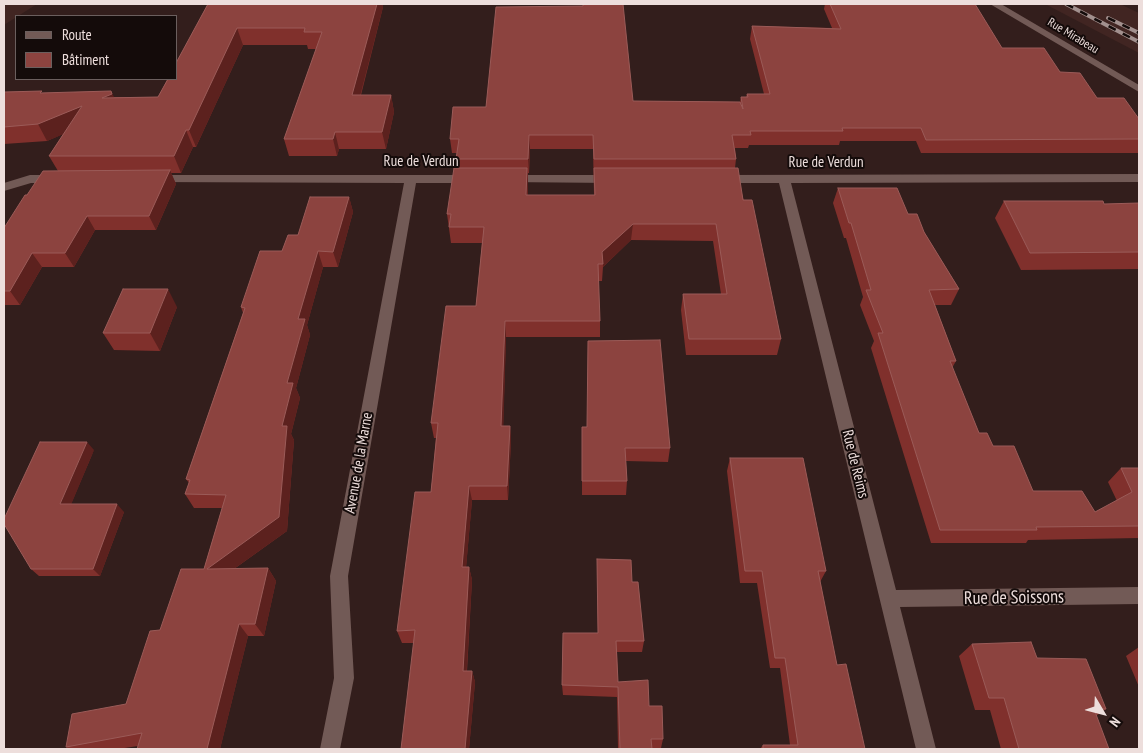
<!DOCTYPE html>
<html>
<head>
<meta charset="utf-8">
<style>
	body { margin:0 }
	#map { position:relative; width:1143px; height:753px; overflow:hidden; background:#331e1c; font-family:"PT Sans Narrow",sans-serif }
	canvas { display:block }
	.frame { position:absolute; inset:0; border:5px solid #eddedc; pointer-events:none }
	.legend { position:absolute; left:15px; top:15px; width:162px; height:65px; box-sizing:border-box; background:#140b0a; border:1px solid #6b5f5e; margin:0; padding:6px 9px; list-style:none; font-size:15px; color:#eddedc }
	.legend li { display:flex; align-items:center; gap:10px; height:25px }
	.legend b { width:25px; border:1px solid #6b5f5e }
	.north { position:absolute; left:1078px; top:688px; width:50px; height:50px; -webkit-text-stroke:4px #140b0a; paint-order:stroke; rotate:127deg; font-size:14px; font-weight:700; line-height:20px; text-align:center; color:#eddedc }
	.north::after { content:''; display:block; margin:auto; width:18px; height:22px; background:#eddedc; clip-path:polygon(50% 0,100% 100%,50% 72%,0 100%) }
</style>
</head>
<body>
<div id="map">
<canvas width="1143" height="753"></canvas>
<div class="frame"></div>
<ul class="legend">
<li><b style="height:6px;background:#725a56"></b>Route</li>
<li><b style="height:14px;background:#8c433f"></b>Bâtiment</li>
</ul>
<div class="north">N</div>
</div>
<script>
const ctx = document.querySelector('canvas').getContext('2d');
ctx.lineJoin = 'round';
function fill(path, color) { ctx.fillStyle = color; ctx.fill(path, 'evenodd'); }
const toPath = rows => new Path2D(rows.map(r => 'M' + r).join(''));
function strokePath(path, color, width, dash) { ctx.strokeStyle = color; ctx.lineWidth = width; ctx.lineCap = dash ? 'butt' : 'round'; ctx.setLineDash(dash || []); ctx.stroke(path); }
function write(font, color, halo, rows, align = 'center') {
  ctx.font = font + ' "PT Sans Narrow",sans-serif'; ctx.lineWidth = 4; ctx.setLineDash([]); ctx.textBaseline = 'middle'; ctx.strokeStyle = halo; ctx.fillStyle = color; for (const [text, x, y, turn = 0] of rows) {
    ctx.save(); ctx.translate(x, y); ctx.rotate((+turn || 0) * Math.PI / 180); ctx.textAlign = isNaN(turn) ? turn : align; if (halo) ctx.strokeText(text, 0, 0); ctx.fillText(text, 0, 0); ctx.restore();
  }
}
const built = toPath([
	[4,4,37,4,4,25],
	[1045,4,1120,4,1139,13,1139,53]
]);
const street = toPath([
	[990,4,1001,4,1139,85,1139,92,990,4],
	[1139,174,1139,182,791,183,896,590,1139,587,1139,604,900,607,936,749,916,749,779,183,719,183,713,179,719,175,1139,174],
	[30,175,56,175,62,179,56,183,31,183,4,191,4,183,30,175],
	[154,175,471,175,477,179,471,183,416,183,348,576,354,678,340,749,320,749,334,678,330,576,404,183,150,182,148,179,154,175],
	[509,175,614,175,620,179,614,183,505,182,503,179,509,175]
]);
const rail = toPath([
	[1066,4,1139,42],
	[1108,18,1139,33]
]);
const wall = toPath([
	[208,4,382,4,383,7,361,95,391,95,394,112,386,149,339,149,337,156,289,156,284,139,316,49,308,49,307,45,243,45,196,147,193,147,181,173,171,173,176,184,156,230,95,230,74,267,42,267,20,305,4,305,4,228,27,195,58,171,49,156,63,134,47,141,4,144,4,92,43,93,114,97,158,97],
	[825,4,830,4,1002,48,1060,72,1097,98,1139,119,1139,153,921,153,916,141,840,141,839,145,749,145,748,148,735,148,736,159,735,168,781,339,777,355,686,355,681,310,683,294,721,294,713,241,631,240,603,267,602,281,598,281,600,321,600,337,506,337,503,426,510,426,511,441,508,500,472,500,466,567,469,567,472,580,467,671,472,671,475,682,469,749,401,749,414,643,402,643,397,631,431,492,436,438,434,438,431,423,476,306,482,243,451,243,447,214,457,168,456,159,457,153,452,153,450,139,486,107,633,101,740,102,741,97,746,97,747,94,764,94,750,39,752,26,832,28,824,9],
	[530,149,593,149,594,195,528,195,528,173,529,173],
	[838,188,908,214,924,232,959,289,951,305,935,305,956,361,952,368,979,433,993,446,1033,491,1095,512,1117,501,1108,482,1121,468,1139,468,1139,538,1028,540,1026,543,931,543,871,348,874,341,860,305,863,297,846,238,844,238,833,203],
	[349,197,353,212,338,267,323,267,307,325,310,335,296,388,300,398,291,434,294,440,287,531,234,569,268,568,276,581,264,636,248,636,220,749,137,749,138,746,118,749,69,749,66,747,126,704,160,630,204,569,222,508,194,508,185,494,189,483,186,479,243,313,241,307,282,251,298,235],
	[1004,201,1104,204,1139,204,1139,269,1021,270,995,218],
	[177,307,160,351,114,350,103,333],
	[582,427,670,448,668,462,626,461,627,481,626,495,582,495],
	[94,450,71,504,124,512,100,576,39,576,31,569],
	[730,458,826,571,820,582,837,665,865,749,760,749,763,745,790,745,780,668,770,668,757,583,740,583,727,471],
	[597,559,632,582,644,641,642,652,617,652,618,682,649,706,663,739,661,748,652,748,652,749,618,749,617,697,563,695,562,685,598,633,597,571],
	[972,644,1037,658,1106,709,1096,716,1109,749,1001,749,990,710,975,710,959,656],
	[1139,647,1139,687,1126,656]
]);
const shadedWall = toPath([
	[377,4,382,4,383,7,356,112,352,95],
	[237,28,243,45,196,147,189,130],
	[111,91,119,107,102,98],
	[391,95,394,112,386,149,382,132],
	[82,106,90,123,47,141,38,124],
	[186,130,193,147,181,173,174,156],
	[335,132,339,149,337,156,333,139],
	[529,135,530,149,529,173,528,159],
	[527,168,528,184,527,211,526,195],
	[170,170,176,184,156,230,149,216],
	[349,197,353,212,338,267,333,252],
	[87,216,95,230,74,267,65,253],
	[633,224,631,240,603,267,602,252],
	[318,251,323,267,307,325,310,335,296,388,300,398,291,434,294,440,287,531,217,581,207,569,282,426,287,383,298,319],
	[32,253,42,267,20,305,10,291],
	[168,289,177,307,160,351,150,333],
	[505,321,506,337,503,441,501,426],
	[510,426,511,441,508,500,507,486],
	[87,442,94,450,68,512,60,504],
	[469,486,472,500,465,580,462,567],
	[117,504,124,512,100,576,93,569],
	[469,567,472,580,466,682,463,671],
	[268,568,276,581,264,636,255,624],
	[239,624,248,636,220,749,207,749],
	[472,671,475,682,469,749,465,749]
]);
const building = toPath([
	[208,4,377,4,352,95,391,95,382,132,335,132,333,139,284,139,322,32,304,32,305,28,237,28,189,130,186,130,174,156,49,156,82,106,38,124,4,127,4,92,42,91,40,93,111,91,112,94,102,98,158,97,168,79,176,79,176,63,208,4],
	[583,4,623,4,633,101,740,102,743,109,741,97,748,97,747,94,770,94,752,26,841,29,830,4,975,4,1002,48,1044,48,1060,72,1080,73,1097,98,1124,98,1139,119,1139,139,926,140,921,128,842,128,843,131,750,131,751,135,732,135,736,159,594,159,593,135,529,135,528,159,456,159,459,139,450,139,453,107,486,107,496,7,583,6,583,4],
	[454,168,527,168,526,195,595,195,594,168,738,168,743,200,752,200,781,339,689,339,683,294,727,294,716,224,633,224,602,252,603,264,598,264,600,321,505,321,501,426,510,426,507,486,469,486,462,567,469,567,463,671,472,671,465,749,401,749,415,630,397,631,415,492,431,492,438,423,431,423,446,306,476,306,484,227,449,227,451,214,447,214,454,168],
	[170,170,149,216,87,216,65,253,32,253,10,291,4,291,4,228,25,195,27,195,43,171,170,170],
	[838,188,897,188,908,214,917,214,924,232,959,289,929,290,956,361,950,361,979,433,987,433,993,446,1014,446,1033,491,1082,491,1095,512,1132,492,1121,468,1139,468,1139,526,1036,527,1037,530,940,530,878,333,883,333,866,290,871,290,851,223,849,223,838,188],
	[310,197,349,197,333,252,318,251,298,319,305,319,287,383,293,383,282,426,287,426,279,517,207,569,268,568,255,624,239,624,207,749,137,749,142,733,66,747,72,714,126,704,150,631,160,630,181,569,204,569,226,495,185,494,190,480,186,479,245,308,241,307,260,251,282,251,288,235,298,235,310,197],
	[1004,201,1103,201,1104,204,1139,203,1139,252,1030,253,1004,201],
	[123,289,168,289,150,333,103,333,123,289],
	[660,340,670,448,625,448,627,481,582,481,582,427,587,427,588,341,660,340],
	[40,442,87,442,60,504,117,504,93,569,31,569,4,524,4,519,40,442],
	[730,458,803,458,826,571,818,571,837,665,846,664,865,749,763,749,763,745,798,745,785,658,775,658,762,571,745,571,730,458],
	[597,559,631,560,632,582,638,582,644,641,616,641,618,682,648,680,649,706,662,706,663,739,651,739,652,749,620,749,618,687,562,685,563,633,598,633,597,559],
	[1031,642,1037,658,1086,659,1106,709,1094,709,1109,749,1019,749,1004,698,989,698,972,644,1031,642]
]);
const farStreetnames = [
	["Rue Mirabeau",1073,36,31]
];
const streetNames = [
	["Rue de Verdun",421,162],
	["Rue de Verdun",826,163],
	["Avenue de la Marne",359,463,-80],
	["Rue de Reims",855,464,76]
];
const nearStreetnames = [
	["Rue de Soissons",1014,598,-1]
];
fill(built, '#412522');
fill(street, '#725a56');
strokePath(rail, '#a2908e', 4);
strokePath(rail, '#140b0a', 2.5, [8]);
fill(wall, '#80302c');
fill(shadedWall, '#5c211e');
fill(building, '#8c433f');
strokePath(building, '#9b5b58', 1);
write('12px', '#eddedc', '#140b0a', farStreetnames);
write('15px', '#eddedc', '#140b0a', streetNames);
write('18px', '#eddedc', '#140b0a', nearStreetnames);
</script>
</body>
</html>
